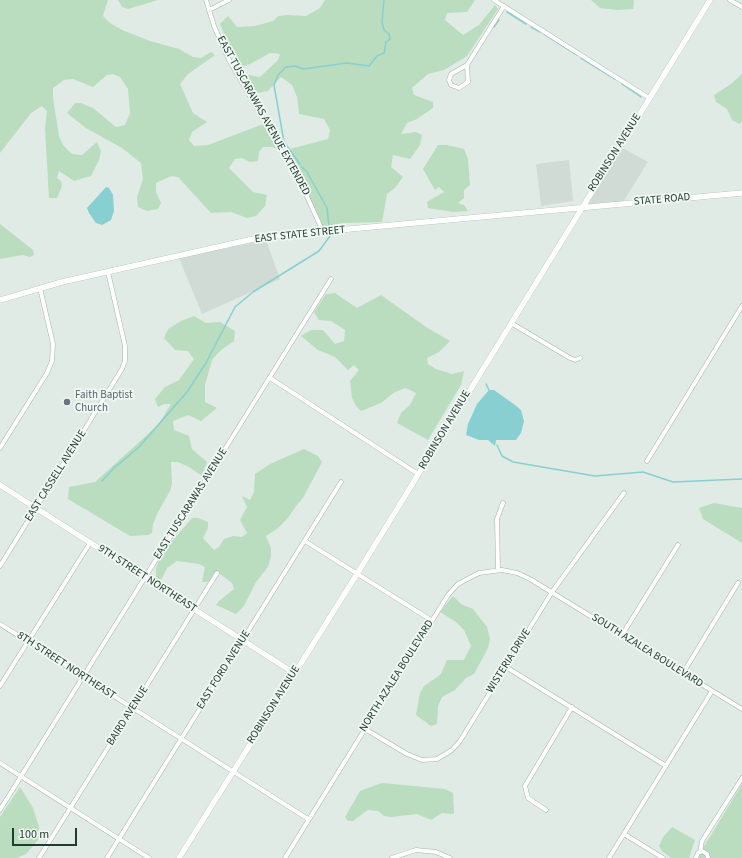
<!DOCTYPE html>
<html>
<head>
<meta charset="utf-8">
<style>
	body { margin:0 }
	#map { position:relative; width:742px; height:858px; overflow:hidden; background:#e1ebe5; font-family:"Source Sans 3",sans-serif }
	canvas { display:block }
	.scale { position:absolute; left:12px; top:828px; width:65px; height:18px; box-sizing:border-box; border:2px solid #213c31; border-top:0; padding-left:5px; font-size:12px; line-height:14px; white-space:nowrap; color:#213c31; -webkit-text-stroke:3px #f1f8f4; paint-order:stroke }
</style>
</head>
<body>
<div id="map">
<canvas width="742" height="858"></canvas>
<div class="scale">100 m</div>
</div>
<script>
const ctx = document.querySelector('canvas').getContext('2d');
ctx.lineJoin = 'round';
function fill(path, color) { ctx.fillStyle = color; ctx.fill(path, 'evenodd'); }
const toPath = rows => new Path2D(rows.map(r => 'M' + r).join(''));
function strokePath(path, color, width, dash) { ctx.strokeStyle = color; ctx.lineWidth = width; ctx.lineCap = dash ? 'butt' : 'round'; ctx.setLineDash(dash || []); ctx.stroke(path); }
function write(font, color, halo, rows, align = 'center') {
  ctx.font = font + ' "Source Sans 3",sans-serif'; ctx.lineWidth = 3.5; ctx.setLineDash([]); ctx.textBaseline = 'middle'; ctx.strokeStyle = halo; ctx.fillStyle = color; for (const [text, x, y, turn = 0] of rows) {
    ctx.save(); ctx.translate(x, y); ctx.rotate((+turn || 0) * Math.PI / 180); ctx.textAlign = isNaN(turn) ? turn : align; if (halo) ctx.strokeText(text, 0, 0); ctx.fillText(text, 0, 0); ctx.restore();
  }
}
const built = toPath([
	[621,147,648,162,623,202,584,206],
	[569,160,573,201,541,206,536,164],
	[266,240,280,279,202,314,179,258]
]);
const green = toPath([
	[0,0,108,0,103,16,110,23,122,30,150,41,179,49,193,57,201,58,211,52,215,55,188,74,180,84,193,113,207,122,192,132,189,140,194,146,208,145,266,123,282,151,328,139,330,130,324,119,299,114,297,97,292,85,281,77,268,91,258,93,243,79,244,74,260,77,278,60,280,54,270,53,250,64,238,68,220,24,228,16,237,27,255,26,273,21,278,16,287,15,306,16,320,8,325,0,475,0,467,12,447,13,445,20,463,35,479,25,495,5,498,9,467,56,444,70,428,74,412,88,414,95,433,102,433,108,417,119,407,123,401,134,416,132,422,135,420,145,410,159,393,155,391,167,403,177,395,188,387,194,382,222,343,223,321,227,282,151,272,147,263,147,259,152,258,161,250,162,242,158,235,159,229,168,253,192,267,195,265,206,256,216,247,218,231,212,211,213,178,177,171,176,156,183,156,192,161,203,158,209,147,211,138,207,137,197,143,179,141,163,122,148,86,128,67,113,75,103,81,103,93,108,116,127,125,125,130,113,128,89,120,77,113,74,107,75,93,87,73,79,64,80,53,88,53,98,59,136,63,145,72,154,82,155,97,142,101,151,99,160,91,176,74,181,59,171,57,178,61,181,62,186,57,198,49,198,45,128,47,111,42,106,31,113,0,153],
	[118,0,158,0,128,9,122,7],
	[591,0,633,0,634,1,633,9,617,10,600,8],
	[742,74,742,121,740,124,732,120,727,109,716,102,714,95,731,84],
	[438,145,447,145,464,149,468,159,470,185,464,190,464,198,458,203,464,205,468,211,453,212,428,208,427,202,444,192,439,187,435,190,423,169],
	[0,224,33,250,34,255,30,257,23,255,0,259],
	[335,293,357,308,381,295,426,327,450,341,439,352,427,358,428,364,436,369,452,374,464,371,461,385,428,440,397,423,401,413,410,405,416,393,406,388,395,392,381,403,361,411,356,406,352,398,350,381,359,370,354,365,348,370,335,357,318,350,301,336,311,330,323,330,335,344,344,341,345,330,331,321,319,320,314,312,326,294],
	[194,316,206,323,220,322,235,331,234,341,221,350,212,360,205,385,205,402,217,408,201,421,188,415,173,421,174,430,189,436,192,449,207,462,202,476,189,467,178,462,171,462,172,483,170,491,158,512,153,524,152,533,148,535,130,536,68,499,69,487,95,482,158,425,171,404,164,404,158,407,155,399,165,387,179,380,194,359,188,351,175,350,164,338,168,329,181,321],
	[304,449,318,456,322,462,303,498,296,506,288,518,277,529,266,536,271,548,271,556,268,567,256,582,244,606,236,614,216,605,219,601,234,589,232,583,216,571,208,582,202,582,205,567,199,564,177,561,167,568,161,580,156,579,156,568,162,553,192,518,198,518,208,522,208,528,203,538,214,550,219,547,224,539,233,536,242,537,247,533,240,520,247,507,242,496,250,500,254,492,255,474,270,464],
	[714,503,742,508,742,543,703,519,699,508],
	[453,596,461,604,473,609,487,627,490,639,488,648,474,674,466,678,455,690,442,697,438,706,437,724,431,726,416,715,420,693,424,686,441,674,447,660,464,660,471,646,464,630,456,622,440,612],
	[382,783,445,789,453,793,454,813,453,814,442,813,431,820,417,814,391,817,384,816,378,811,368,810,353,821,348,821,345,817,360,791],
	[742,784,742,858,697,858],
	[20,787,33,808,39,827,38,840,26,854,17,858,0,858,0,817],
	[672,827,695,840,689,858,671,858,662,851,659,846,663,837]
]);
const water = toPath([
	[106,187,109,188,113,195,114,211,111,220,102,225,96,223,89,213,87,208],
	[489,390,494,390,515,405,521,410,524,421,521,433,516,440,496,440,495,446,488,440,479,440,466,435,468,424,477,404]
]);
const stream = toPath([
	[507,12,526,24],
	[494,27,499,20],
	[531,27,540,32],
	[544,34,577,55],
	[581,58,615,79],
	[622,84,641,97],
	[300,164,284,142,274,85,278,75,286,67,295,66,303,69,347,63,369,66,377,56,384,53,386,42,390,39,389,34,384,30,382,22,384,0],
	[302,167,307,172,327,208,329,227],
	[486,384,489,390],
	[497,445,502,456,513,462,595,476,643,472,673,482,742,479],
	[102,481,114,468,138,448,187,392,206,363,235,307,253,292,319,251,330,236]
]);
const street = toPath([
	[206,0,214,26,228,58,304,190,320,225,321,232],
	[494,0,649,98],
	[730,0,742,7],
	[209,10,229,0],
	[467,65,451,74,449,80,451,85,459,88,468,82,467,65,504,6],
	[511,323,570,358,575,360,580,358],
	[270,378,418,474],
	[0,448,47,373,52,361,53,344,40,288],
	[647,461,742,306],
	[305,541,431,620],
	[0,566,122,369,125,361,125,346,108,272],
	[498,569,497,519,503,503],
	[0,624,308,819],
	[622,635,678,545],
	[506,667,666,766],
	[683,673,738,583],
	[0,686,90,543],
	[365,729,407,754,422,760,437,759,452,750,460,741,552,592,624,493],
	[0,763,149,858],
	[0,810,331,279],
	[546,810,528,798,525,786,572,707],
	[624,834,663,858],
	[700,852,702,841,742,778],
	[39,858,217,573],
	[107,858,341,482],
	[285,858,448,595,458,584,479,573,502,570,517,573,530,579,742,709],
	[392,858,416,850,436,852,450,858],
	[609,858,712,691],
	[696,858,698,853,702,851,707,854,708,858]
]);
const secondary = toPath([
	[0,300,62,282,262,237,742,193],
	[0,485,294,673],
	[179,858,357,574,710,0]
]);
const markers = [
	[67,402,4,"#6b7280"]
];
const streetNames = [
	["EAST TUSCARAWAS AVENUE EXTENDED",263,116,61],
	["ROBINSON AVENUE",615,153,-58],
	["STATE ROAD",662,200,-5],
	["EAST STATE STREET",300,235,-6],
	["ROBINSON AVENUE",445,430,-59],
	["EAST CASSELL AVENUE",56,476,-58],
	["EAST TUSCARAWAS AVENUE",191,504,-58],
	["9TH STREET NORTHEAST",147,579,33],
	["SOUTH AZALEA BOULEVARD",647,651,32],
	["WISTERIA DRIVE",509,661,-58],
	["8TH STREET NORTHEAST",66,666,33],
	["EAST FORD AVENUE",224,670,-58],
	["NORTH AZALEA BOULEVARD",397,676,-58],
	["ROBINSON AVENUE",274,705,-58],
	["BAIRD AVENUE",128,716,-58]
];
const worshipNames = [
	["Faith Baptist",75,396],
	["Church",75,409]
];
fill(built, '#cfdbd4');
fill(green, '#b9ddbe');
fill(water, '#88cfd1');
strokePath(stream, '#88cfd1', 1.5);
strokePath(street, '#a4b3ab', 5);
strokePath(secondary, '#9fb7ab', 6);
strokePath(street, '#fff', 4);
strokePath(secondary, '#fff', 5.5);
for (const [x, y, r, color] of markers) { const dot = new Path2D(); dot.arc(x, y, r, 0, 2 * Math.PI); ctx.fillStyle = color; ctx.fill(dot); strokePath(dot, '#f1f8f4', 1.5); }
write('11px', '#213c31', '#f1f8f4', streetNames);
write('11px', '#5b616d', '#f1f8f4', worshipNames, 'left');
</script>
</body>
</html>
